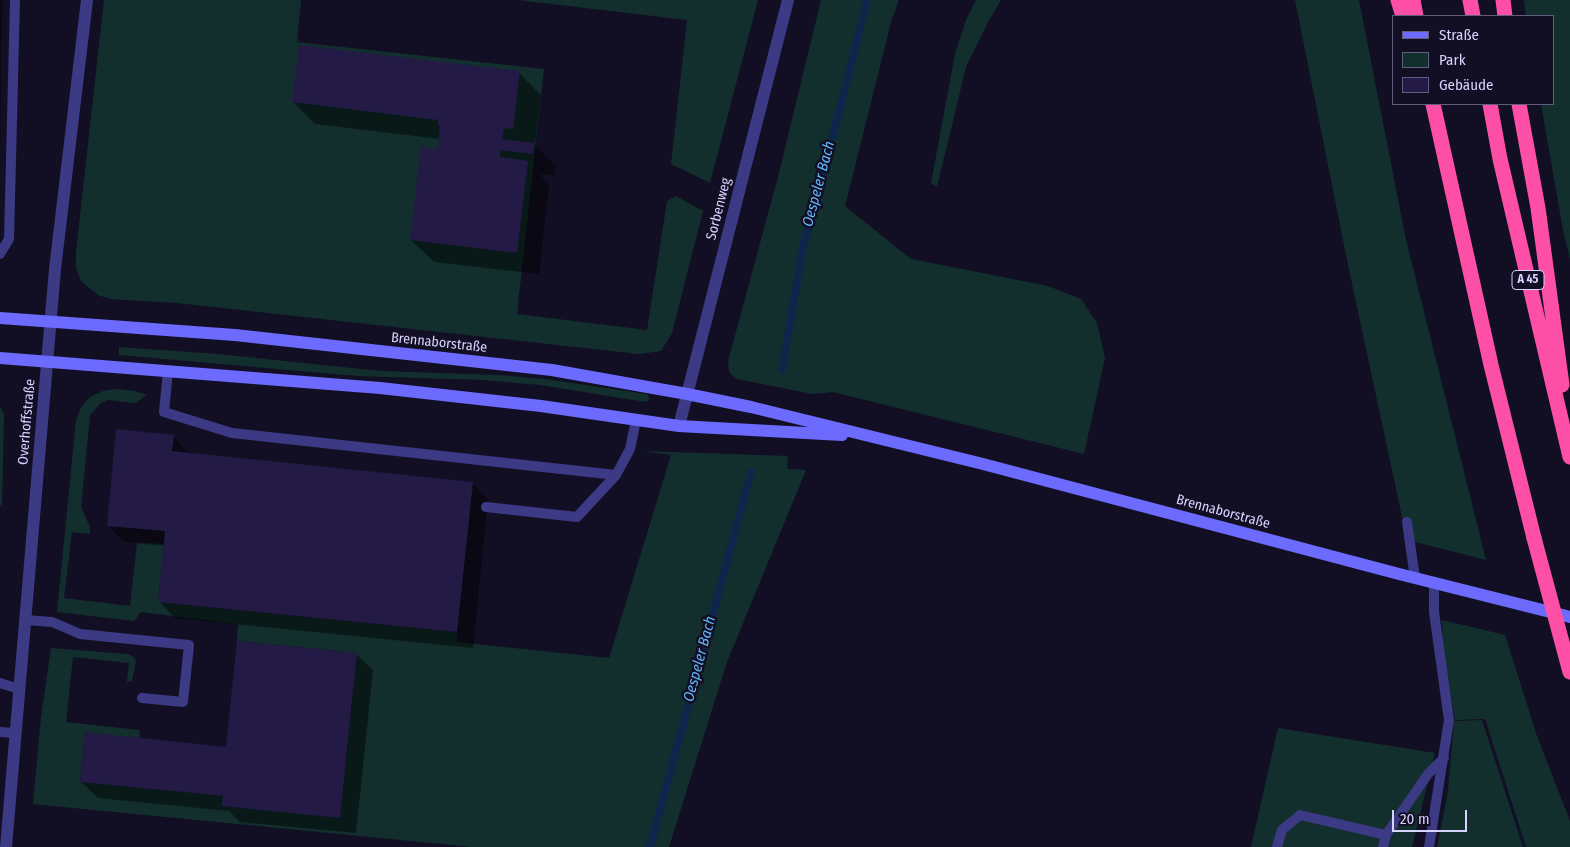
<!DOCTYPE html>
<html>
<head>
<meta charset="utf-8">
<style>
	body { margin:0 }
	#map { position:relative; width:1570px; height:847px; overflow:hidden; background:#120f25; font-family:"Fira Sans Condensed",sans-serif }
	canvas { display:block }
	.legend { position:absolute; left:1392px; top:15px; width:162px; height:90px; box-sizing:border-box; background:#120f25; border:1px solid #615d7c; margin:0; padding:6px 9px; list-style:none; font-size:15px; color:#d7d3ff }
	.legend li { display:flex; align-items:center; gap:10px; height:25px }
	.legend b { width:25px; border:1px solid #615d7c }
	.scale { position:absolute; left:1392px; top:810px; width:75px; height:22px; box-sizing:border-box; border:2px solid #d7d3ff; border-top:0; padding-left:6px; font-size:15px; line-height:18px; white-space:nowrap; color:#d7d3ff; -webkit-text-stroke:4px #120f25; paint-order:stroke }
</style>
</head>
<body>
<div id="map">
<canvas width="1570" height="847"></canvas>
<ul class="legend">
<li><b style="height:6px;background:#6c6bfe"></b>Straße</li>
<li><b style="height:14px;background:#122f2d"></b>Park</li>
<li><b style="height:14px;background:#231b46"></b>Gebäude</li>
</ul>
<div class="scale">20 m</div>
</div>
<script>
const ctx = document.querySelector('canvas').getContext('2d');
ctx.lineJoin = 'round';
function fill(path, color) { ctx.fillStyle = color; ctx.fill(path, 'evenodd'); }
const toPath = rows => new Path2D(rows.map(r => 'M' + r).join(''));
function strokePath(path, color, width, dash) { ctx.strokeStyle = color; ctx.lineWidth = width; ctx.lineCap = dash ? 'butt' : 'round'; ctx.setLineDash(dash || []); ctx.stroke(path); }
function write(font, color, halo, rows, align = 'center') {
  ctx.font = font + ' "Fira Sans Condensed",sans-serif'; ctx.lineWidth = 5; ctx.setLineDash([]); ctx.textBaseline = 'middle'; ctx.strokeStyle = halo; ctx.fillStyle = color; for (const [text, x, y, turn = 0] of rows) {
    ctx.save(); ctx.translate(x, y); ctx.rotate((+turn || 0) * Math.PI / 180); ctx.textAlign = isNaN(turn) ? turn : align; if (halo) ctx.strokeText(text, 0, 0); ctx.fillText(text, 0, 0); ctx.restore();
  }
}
const green = toPath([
	[104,0,301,0,297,42,544,69,517,314,647,330,667,201,676,196,703,211,672,333,661,351,639,354,177,303,110,299,98,295,81,281,76,268,76,252],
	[518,0,758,0,710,183,671,164,687,20],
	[821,0,899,0,891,22,845,206,911,259,1048,286,1081,299,1097,323,1105,358,1084,454,833,392,813,394,736,379,729,372,728,361,778,177],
	[976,0,1001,0,988,22,966,67,937,187,931,183,955,54,966,20],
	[1295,0,1359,0,1406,240,1486,560,1407,540,1348,265],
	[1524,0,1570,0,1570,259,1563,230,1541,104,1554,104,1554,16,1526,16],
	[119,347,218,354,381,371,499,375,545,379,647,394,649,397,649,400,646,402,540,385,483,380,357,376,119,355],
	[118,389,135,391,145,394,146,395,136,403,108,400,101,403,90,415,81,507,90,527,90,534,72,532,64,598,130,606,137,542,164,544,158,602,457,632,457,642,609,658,671,455,642,451,788,456,787,469,806,470,727,662,669,847,472,847,33,804,41,717,51,648,128,654,134,657,136,661,132,681,127,682,129,663,73,657,66,722,140,730,139,738,85,733,80,782,223,796,223,806,340,817,357,653,237,641,238,624,141,612,134,621,57,612,76,421,81,407,90,397,103,391],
	[0,406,4,414,2,505,0,505],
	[1442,620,1505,635,1537,736,1570,821,1570,847,1526,847,1485,719,1455,720,1443,650],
	[1482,720,1523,847,1437,847,1448,791,1454,721],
	[1278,728,1435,753,1412,847,1251,847]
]);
const shadow = toPath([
	[0,0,2,0,0,167],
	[519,73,541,95,535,145,556,166,555,176,539,174,549,184,539,274,434,262,411,240,439,150,440,139,315,124,293,102],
	[173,436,189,454,472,483,488,500,473,648,175,618,159,601,165,546,124,542,108,525],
	[356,654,373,670,356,833,240,822,229,811,98,798,81,782,227,748]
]);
const stream = toPath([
	[782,370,803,247,838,116,867,0],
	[650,847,751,472]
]);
const building = toPath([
	[299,45,520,71,513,129,504,128,502,139,534,143,533,154,501,150,500,157,528,161,517,253,410,240,421,147,438,149,440,126,438,126,438,120,292,102],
	[116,429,174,435,172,451,473,482,457,632,158,602,165,531,107,526],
	[237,641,357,653,340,818,222,806,223,796,80,782,85,732,226,747]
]);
const lane = toPath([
	[0,254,9,239,15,0],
	[168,371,164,412,232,433,616,475],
	[486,507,577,517,616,475,630,449,636,420],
	[1407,522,1415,578],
	[26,620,52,622,80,634,189,645,183,702,142,698],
	[0,683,19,689],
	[0,732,15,733],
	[1277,847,1282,830,1300,815,1386,835],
	[1383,847,1386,835,1428,774,1444,758],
	[1429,847,1449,720,1434,612,1434,583]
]);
const street = toPath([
	[679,426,788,0],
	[6,847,55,269,87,0]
]);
const secondary = toPath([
	[0,318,235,335,552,370,687,394,751,407,983,464,1399,574,1570,617],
	[0,358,380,388,541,406,679,426,842,435]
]);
const highway = toPath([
	[1398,0,1403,16],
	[1413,0,1416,16],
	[1470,0,1473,16],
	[1503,0,1505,16],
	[1433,104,1491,365,1534,538],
	[1490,104,1500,159,1570,457],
	[1519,104,1538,208,1562,385]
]);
const highwayBridge = toPath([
	[1534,538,1570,672]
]);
const shields = [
	[1528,280,32]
];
const shieldNames = [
	["A 45",1528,280]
];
const streetNames = [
	["Sorbenweg",719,209,-76],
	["Brennaborstraße",439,343,6],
	["Overhoffstraße",27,422,-85],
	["Brennaborstraße",1223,512,15]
];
const waterNames = [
	["Oespeler Bach",819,184,-75],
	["Oespeler Bach",700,659,-75]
];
fill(green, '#122f2d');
fill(shadow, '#0007');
strokePath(stream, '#0e264a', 8);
fill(building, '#231b46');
strokePath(lane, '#3c3a84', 10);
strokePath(street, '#3c3a84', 12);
strokePath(secondary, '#6c6bfe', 12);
strokePath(highway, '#fe4fa6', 15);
strokePath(highwayBridge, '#fe4fa6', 15);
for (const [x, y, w] of shields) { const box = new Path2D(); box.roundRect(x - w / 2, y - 9.5, w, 19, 4); ctx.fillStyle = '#120f25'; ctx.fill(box); strokePath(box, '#d7d3ff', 1); }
write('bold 12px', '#d7d3ff', null, shieldNames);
write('14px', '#d7d3ff', '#120f25', streetNames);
write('italic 15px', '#62b9fe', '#120f25', waterNames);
</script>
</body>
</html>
